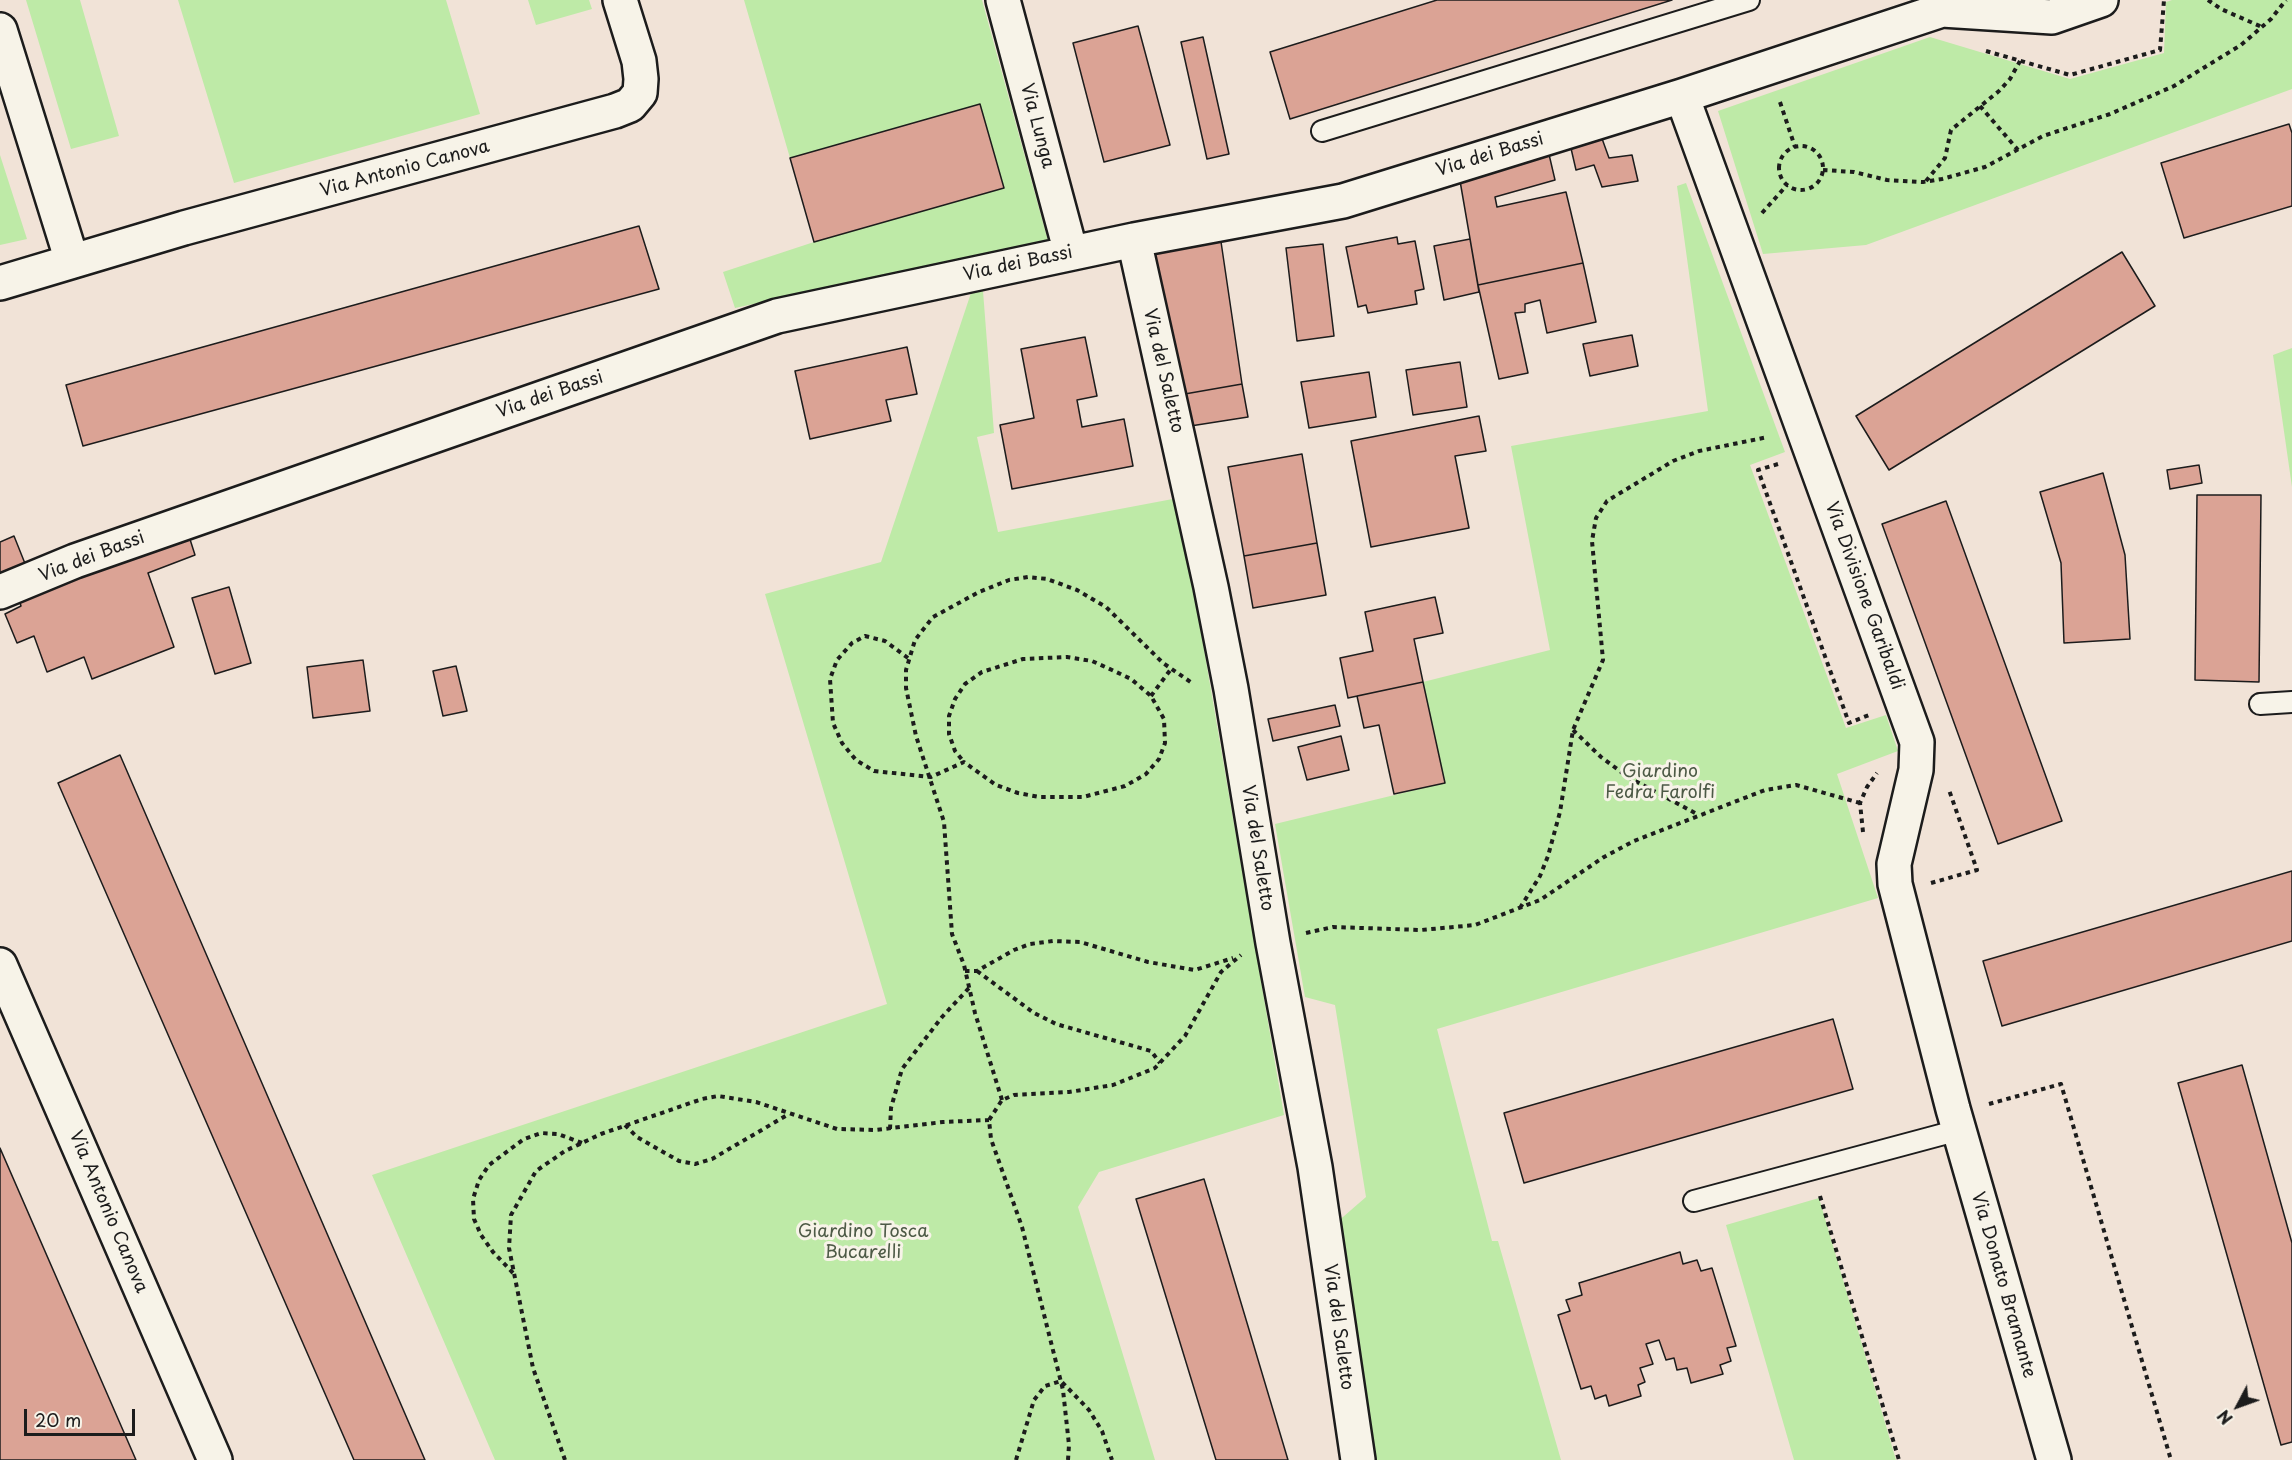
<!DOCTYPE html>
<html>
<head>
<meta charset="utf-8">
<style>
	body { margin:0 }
	#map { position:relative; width:2292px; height:1460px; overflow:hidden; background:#f1e3d7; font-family:"Playpen Sans",sans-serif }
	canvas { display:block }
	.north { position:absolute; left:2208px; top:1376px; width:60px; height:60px; -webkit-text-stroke:4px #f7f3e8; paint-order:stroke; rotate:229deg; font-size:16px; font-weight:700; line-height:24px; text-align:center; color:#1c1c1c }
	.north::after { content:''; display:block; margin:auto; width:21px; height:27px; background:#1c1c1c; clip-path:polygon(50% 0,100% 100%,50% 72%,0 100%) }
	.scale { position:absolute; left:24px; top:1409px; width:111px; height:27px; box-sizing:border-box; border:3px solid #1c1c1c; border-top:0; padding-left:8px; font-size:18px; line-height:21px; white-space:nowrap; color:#1c1c1c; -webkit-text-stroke:4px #f7f3e8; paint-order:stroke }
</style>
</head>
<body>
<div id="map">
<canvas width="2292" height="1460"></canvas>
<div class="north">N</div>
<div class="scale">20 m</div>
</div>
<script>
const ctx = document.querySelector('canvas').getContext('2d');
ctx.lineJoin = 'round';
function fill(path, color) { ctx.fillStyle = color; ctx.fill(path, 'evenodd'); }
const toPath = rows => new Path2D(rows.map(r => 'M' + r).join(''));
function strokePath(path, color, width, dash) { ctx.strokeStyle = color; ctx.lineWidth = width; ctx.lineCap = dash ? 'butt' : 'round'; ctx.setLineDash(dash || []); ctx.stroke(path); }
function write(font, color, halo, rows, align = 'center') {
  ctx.font = font + ' "Playpen Sans",sans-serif'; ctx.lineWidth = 6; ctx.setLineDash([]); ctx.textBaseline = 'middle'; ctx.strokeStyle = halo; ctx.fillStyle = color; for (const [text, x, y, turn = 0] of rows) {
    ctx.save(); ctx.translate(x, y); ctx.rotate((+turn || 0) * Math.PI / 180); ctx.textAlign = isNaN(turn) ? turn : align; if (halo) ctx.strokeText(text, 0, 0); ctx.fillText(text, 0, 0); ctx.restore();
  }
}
const green = toPath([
	[26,0,80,0,119,136,71,149],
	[178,0,446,0,480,114,234,183],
	[528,0,589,0,592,9,536,25],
	[744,0,982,0,1048,241,735,308,723,272,814,242,1004,188,980,104,790,158],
	[2172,0,2292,0,2292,89,1866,245,1763,254,1718,111,1930,37,2070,79,2164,53,2166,2],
	[0,155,27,239,0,245],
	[1686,183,1785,452,1750,465,1846,728,1886,715,1898,751,1837,774,1878,898,1437,1029,1492,1241,1498,1241,1561,1460,1375,1460,1336,1223,1366,1197,1335,1005,1305,997,1275,824,1444,783,1423,682,1550,650,1511,446,1708,411,1677,186],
	[983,291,994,433,977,437,998,532,1178,498,1284,1115,1099,1172,1078,1207,1155,1460,495,1460,372,1175,887,1004,765,594,881,562,971,293],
	[2292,348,2292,487,2273,355],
	[1819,1198,1896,1460,1794,1460,1726,1225]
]);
const building = toPath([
	[1437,0,1672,0,1290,119,1270,52,1437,0],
	[1138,26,1170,145,1104,162,1073,43,1138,26],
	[1203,37,1229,154,1207,159,1181,42,1203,37],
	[980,104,1004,188,814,242,790,158,980,104],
	[2289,124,2292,133,2292,206,2184,238,2161,163,2289,124],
	[1600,133,1609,158,1632,155,1638,181,1602,187,1594,165,1576,170,1570,144,1600,133],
	[1548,150,1555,180,1495,197,1497,207,1566,192,1583,263,1478,285,1459,175,1548,150],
	[639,226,659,289,83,446,66,385,639,226],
	[1220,235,1242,384,1179,395,1153,249,1220,235],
	[1397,237,1398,244,1415,241,1424,289,1415,291,1417,304,1368,313,1366,305,1358,307,1346,247,1397,237],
	[1470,239,1479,292,1444,300,1434,246,1470,239],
	[1323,244,1334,336,1297,341,1286,248,1323,244],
	[2122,252,2155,306,1889,470,1856,416,2122,252],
	[1583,263,1596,322,1547,333,1540,300,1525,304,1525,312,1515,313,1528,373,1499,379,1478,285,1583,263],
	[1632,335,1638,366,1590,376,1583,344,1632,335],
	[1085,337,1097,396,1077,400,1082,427,1124,419,1133,466,1012,489,1000,425,1034,418,1021,349,1085,337],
	[907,347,917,394,886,400,891,421,810,439,795,371,907,347],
	[1460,362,1467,407,1413,415,1406,370,1460,362],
	[1369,372,1376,417,1309,428,1301,382,1369,372],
	[1242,384,1248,417,1184,427,1179,395,1242,384],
	[1479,416,1486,451,1455,456,1469,528,1371,547,1351,441,1479,416],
	[1302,454,1317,543,1244,556,1228,467,1302,454],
	[2199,465,2202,483,2170,489,2167,470,2199,465],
	[2103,473,2125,555,2130,639,2064,643,2061,563,2040,492,2103,473],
	[2197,495,2261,495,2259,682,2195,680,2197,495],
	[1946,501,2062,821,1998,844,1882,524,1946,501],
	[188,533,195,555,148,573,174,647,92,679,84,657,47,672,34,636,17,643,5,614,21,606,18,596,188,533],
	[14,536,26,566,0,577,0,542,14,536],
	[1317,543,1326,595,1253,608,1244,556,1317,543],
	[229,587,251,663,215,674,192,598,229,587],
	[1435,597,1443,633,1414,639,1423,682,1348,698,1340,658,1373,651,1365,612,1435,597],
	[363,660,370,711,313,718,307,667,363,660],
	[456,666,467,711,443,716,433,671,456,666],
	[1423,682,1445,783,1394,794,1379,725,1364,728,1357,696,1423,682],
	[1335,705,1340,726,1273,741,1268,719,1335,705],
	[1341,736,1349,770,1307,780,1298,747,1341,736],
	[120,755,425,1460,354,1460,58,783,120,755],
	[2292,871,2292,941,2002,1026,1983,961,2292,871],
	[1833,1019,1853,1089,1524,1183,1504,1113,1833,1019],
	[2242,1065,2292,1243,2292,1442,2281,1445,2178,1083,2242,1065],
	[0,1148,136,1460,0,1460,0,1148],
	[1204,1179,1288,1460,1216,1460,1136,1199,1204,1179],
	[1680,1252,1683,1264,1697,1260,1701,1271,1712,1268,1736,1346,1727,1348,1731,1361,1720,1365,1723,1374,1691,1383,1687,1368,1677,1370,1674,1358,1666,1360,1659,1340,1646,1344,1653,1364,1640,1368,1645,1382,1638,1385,1641,1396,1609,1406,1606,1395,1595,1399,1591,1386,1581,1389,1558,1315,1570,1311,1566,1300,1582,1295,1579,1283,1680,1252]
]);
const path = toPath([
	[2208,0,2221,9,2262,27],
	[1986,51,2070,75,2160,50,2164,0],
	[1780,102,1795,147],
	[1980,106,2018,150],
	'1779 168a22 22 0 1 1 44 0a22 22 0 1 1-44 0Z',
	[1823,170,1854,172,1887,180,1923,182,1942,179,1985,167,2043,136,2110,114,2174,86,2241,45,2271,19,2286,0],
	[1926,181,1945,158,1951,130,1999,91,2010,79,2020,61],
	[1762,213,1787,185],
	[1778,464,1758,470,1849,723,1869,715],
	[908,658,885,641,865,636,852,643,837,660,830,679,833,723,842,743,856,760,874,771,931,777,964,762,996,785,1018,793,1039,797,1083,797,1125,786,1146,774,1159,759,1165,743,1164,719,1151,696,1131,679,1112,670,1092,661,1067,657,1023,659,982,672,965,684,955,699,949,716,949,734,955,751,964,762],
	[1151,696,1171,669],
	[1573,730,1601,757,1628,777,1697,814],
	[1863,832,1860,803,1867,787,1877,773],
	[1931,883,1977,870,1949,790],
	[1520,908,1540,876,1548,856,1560,812,1573,730,1603,660,1592,541,1596,518,1607,501,1673,461,1699,451,1768,437],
	[1306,933,1333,927,1421,930,1475,925,1540,900,1604,857,1634,841,1765,790,1796,785,1860,803],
	[965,971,977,971,1014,950,1030,944,1053,941,1080,942,1148,962,1195,970,1233,958],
	[977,971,1034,1013,1056,1024,1151,1051,1160,1063],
	[1002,1100,975,1013,964,965,952,934,944,822,916,736,906,688,906,670,915,640,933,617,979,592,1009,580,1028,577,1047,579,1077,590,1106,607,1163,663,1192,683],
	[1989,1104,2061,1084,2171,1460],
	[625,1125,637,1137,679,1161,695,1164,712,1159,789,1114],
	[890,1129,891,1108,902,1069,942,1017,969,988],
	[1820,1196,1899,1460],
	[513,1273,493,1252,481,1235,474,1219,473,1199,479,1180,489,1165,524,1139,541,1133,558,1134,582,1143],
	[565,1460,533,1368,509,1248,511,1215,536,1171,565,1151,601,1134,702,1099,718,1096,756,1102,837,1129,875,1130,943,1122,989,1120],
	[1016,1460,1034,1400,1045,1386,1061,1381,1089,1410,1102,1431,1112,1460],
	[1068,1460,1069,1445,1063,1390,1022,1227,991,1139,989,1120,1002,1100,1014,1095,1069,1092,1113,1085,1155,1068,1185,1036,1221,972,1241,955]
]);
const lane = toPath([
	[1322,131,1749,0],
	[2260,704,2292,702],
	[1694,1201,1959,1130]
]);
const street = toPath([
	[1003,0,1071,253],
	[0,30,72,261],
	[1682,96,1917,742,1916,770,1894,864,1895,884,1953,1109,2054,1460],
	[1134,240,1211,587,1231,689,1273,943,1315,1167,1358,1460],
	[0,283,184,228,615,111,630,105,640,93,641,79,639,61,620,0],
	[0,592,75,561,777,316,1134,240,1343,201,1682,96,1942,10,2052,17,2101,0]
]);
const secondary = toPath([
	[0,965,215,1460]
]);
const streetNames = [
	["Via Lunga",1037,126,75],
	["Via dei Bassi",1490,155,-17],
	["Via Antonio Canova",405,169,-15],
	["Via dei Bassi",1018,264,-12],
	["Via del Saletto",1163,371,77],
	["Via dei Bassi",550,395,-19],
	["Via dei Bassi",92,557,-21],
	["Via Divisione Garibaldi",1864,596,70],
	["Via del Saletto",1257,848,81],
	["Via Antonio Canova",108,1212,67],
	["Via Donato Bramante",2003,1285,74],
	["Via del Saletto",1338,1327,82]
];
const parkNames = [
	["Giardino",1660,772],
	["Fedra Farolfi",1660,793],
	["Giardino Tosca",863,1232],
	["Bucarelli",863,1253]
];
fill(green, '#beeaa7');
fill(building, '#dba395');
strokePath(building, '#1c1c1c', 1.5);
strokePath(lane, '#1c1c1c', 24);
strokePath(street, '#1c1c1c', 38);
strokePath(secondary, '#1c1c1c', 38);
strokePath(path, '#1c1c1c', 4, [4.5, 4.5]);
strokePath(lane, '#f7f3e8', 20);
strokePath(street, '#f7f3e8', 33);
strokePath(secondary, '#f7f3e8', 33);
write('18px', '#1c1c1c', '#f7f3e8', streetNames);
write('18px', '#4d5a46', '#f7f3e8', parkNames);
</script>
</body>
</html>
